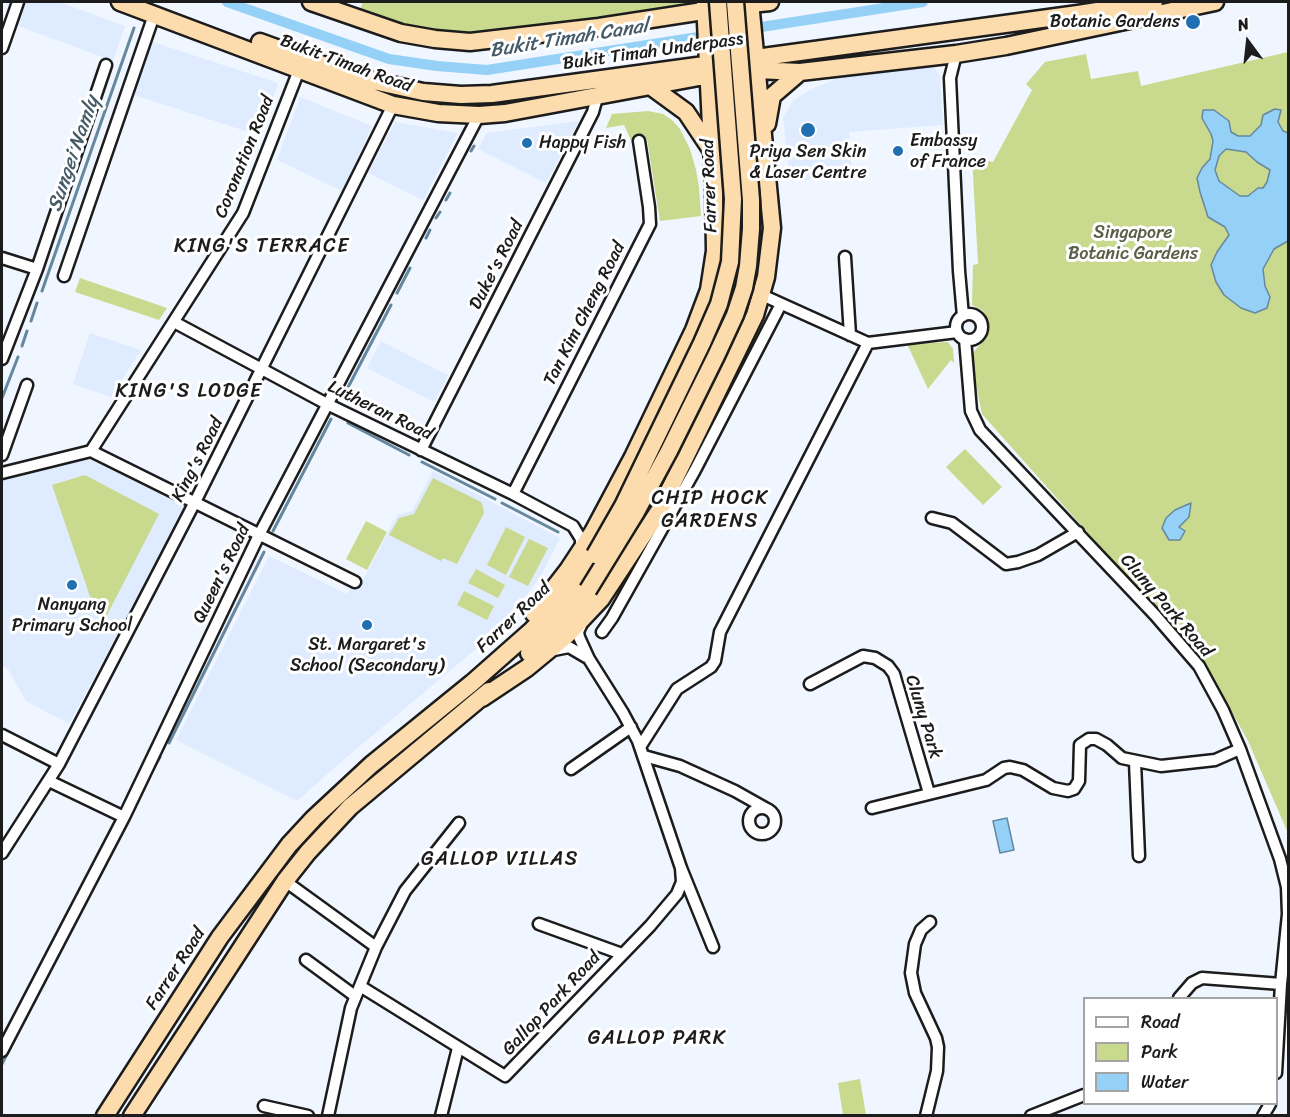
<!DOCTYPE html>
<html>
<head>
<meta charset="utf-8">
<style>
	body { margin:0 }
	#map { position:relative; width:1290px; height:1117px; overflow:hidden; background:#f0f6ff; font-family:Sriracha,sans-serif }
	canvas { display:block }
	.frame { position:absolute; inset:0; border:3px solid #1c1c1c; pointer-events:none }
	.legend { position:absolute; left:1083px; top:997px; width:195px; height:108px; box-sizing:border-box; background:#fff; border:2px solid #a4a4a4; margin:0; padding:8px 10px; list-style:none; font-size:18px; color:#1c1c1c }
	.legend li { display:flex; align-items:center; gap:12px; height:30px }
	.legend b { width:30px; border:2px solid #a4a4a4 }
	.north { position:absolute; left:1218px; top:12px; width:60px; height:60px; -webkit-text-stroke:4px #fff; paint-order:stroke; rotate:345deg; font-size:16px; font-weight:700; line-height:24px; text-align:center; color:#1c1c1c }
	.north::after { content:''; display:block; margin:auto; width:21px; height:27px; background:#1c1c1c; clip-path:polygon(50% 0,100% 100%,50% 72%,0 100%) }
</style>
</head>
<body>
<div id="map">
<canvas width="1290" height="1117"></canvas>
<div class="frame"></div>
<ul class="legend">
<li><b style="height:8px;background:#fff"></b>Road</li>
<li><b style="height:16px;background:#c9d98d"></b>Park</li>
<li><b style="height:16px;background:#95d0f6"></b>Water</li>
</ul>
<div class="north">N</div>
</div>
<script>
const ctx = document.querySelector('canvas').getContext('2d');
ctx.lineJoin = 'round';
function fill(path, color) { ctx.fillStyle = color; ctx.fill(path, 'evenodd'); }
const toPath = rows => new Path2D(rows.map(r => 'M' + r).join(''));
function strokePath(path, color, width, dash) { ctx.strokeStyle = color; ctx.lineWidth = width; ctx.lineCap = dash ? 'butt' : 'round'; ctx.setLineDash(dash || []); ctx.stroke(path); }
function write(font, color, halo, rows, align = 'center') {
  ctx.font = font + ' Sriracha,sans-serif'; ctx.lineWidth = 6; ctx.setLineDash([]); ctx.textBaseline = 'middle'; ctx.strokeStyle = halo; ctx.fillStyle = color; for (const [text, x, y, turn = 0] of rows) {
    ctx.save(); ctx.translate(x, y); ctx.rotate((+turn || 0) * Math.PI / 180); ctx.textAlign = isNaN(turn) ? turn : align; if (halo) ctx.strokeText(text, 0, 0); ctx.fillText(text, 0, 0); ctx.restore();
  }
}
const built = toPath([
	[26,2,59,2,125,26,113,61,16,25],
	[150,41,278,83,261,136,131,94],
	[933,65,940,76,943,125,849,132,852,177,790,181,783,117,793,101,810,90,847,74],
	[300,97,372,126,342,191,277,160],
	[579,121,546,183,478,149,487,133],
	[395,122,458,133,423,200,368,173],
	[90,333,141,350,111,397,73,384],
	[381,341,448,375,434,402,367,368],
	[95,456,187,505,69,724,26,701,8,669,2,666,2,479],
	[433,471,560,538,542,574,518,607,483,643,348,756,297,801,176,740,269,556,347,594,356,577,363,580,397,515,412,511]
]);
const green = toPath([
	[363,2,686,2,687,6,484,34,419,30,359,12],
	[1288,52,1288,833,1248,741,1207,667,982,414,970,356,985,339,989,325,986,316,983,311,972,305,973,265,978,264,972,157,993,162,1032,90,1026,84,1045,62,1086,54,1091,79,1138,71,1141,86],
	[648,111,663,114,672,120,680,129,690,149,696,170,699,188,701,216,660,221,647,139,631,140,624,125,606,128,612,114],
	[80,278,167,308,159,320,75,292],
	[948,342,953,349,954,363,951,360,928,389,907,344],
	[965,449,1002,487,983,505,946,467],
	[85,475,159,514,106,617,97,617,52,485],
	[433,478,481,502,483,507,484,513,457,564,443,558,441,561,389,535,399,518,414,514],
	[366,521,387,532,367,570,346,559],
	[506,527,525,537,506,575,487,565],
	[529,539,548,548,528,586,509,577],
	[476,569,505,585,498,598,468,583],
	[464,591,494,606,487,620,457,605],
	[860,1079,866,1115,843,1115,838,1083]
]);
const water = toPath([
	[1275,109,1281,110,1278,122,1283,131,1288,133,1288,241,1274,249,1263,269,1265,286,1270,297,1267,308,1255,313,1241,308,1224,295,1216,282,1211,265,1217,252,1229,235,1225,227,1208,217,1200,192,1197,178,1202,168,1210,159,1213,141,1211,134,1202,118,1203,110,1214,110,1229,121,1231,132,1238,136,1250,136,1261,125,1263,115,1275,109],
	[1226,149,1246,152,1257,162,1270,170,1267,182,1263,188,1258,188,1248,196,1240,196,1219,181,1215,170,1219,156,1226,149],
	[1191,503,1189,517,1179,527,1185,531,1180,540,1169,540,1162,528,1166,518,1175,510,1191,503],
	[1007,818,1014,850,1000,853,993,821,1007,818]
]);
const stream = toPath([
	[471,151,474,146],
	[446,200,450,193],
	[436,218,440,212],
	[426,238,430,230],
	[42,291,134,28],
	[397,293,410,268],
	[31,321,37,303],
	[22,346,27,331],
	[343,397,391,305],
	[2,398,18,357],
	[348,423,409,455],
	[422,462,495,499],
	[502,503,558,532],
	[273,531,331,419],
	[169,743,264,552],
	[152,771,160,757],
	[2,1064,32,1004]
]);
const canal = toPath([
	[227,2,389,59,437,66,487,70,711,35],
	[748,29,923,2]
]);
const minor = toPath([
	[2,48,18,2],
	[956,54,950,78,959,271,963,316],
	[845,257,850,335],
	[2,258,37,269],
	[64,276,154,15],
	[762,295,868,343,957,332],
	'956 327a13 13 0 1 1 26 0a13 13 0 1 1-26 0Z',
	[174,322,327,404,513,494,573,526,581,539,581,549],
	[965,339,971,411,980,430,1155,615,1199,666,1223,710,1240,749,1280,859,1287,887,1288,914,1281,984,1276,1073],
	[2,359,37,269,106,65],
	[421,450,593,112,598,94],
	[91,451,355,582],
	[2,455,27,385],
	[2,473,91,451,243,213,299,70],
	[513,494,650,224,649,207,639,141],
	[932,518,952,523,1006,564,1018,562,1038,555,1078,532],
	[583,621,578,632,579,637,589,659,623,713,638,741,681,868,713,947],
	[602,632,612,618,695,470,781,304],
	[554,650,569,647,586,657],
	[810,684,863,656,875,658,888,666,894,674,929,793],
	[2,735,59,764],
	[640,747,677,689,711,667,715,661,720,632,868,343],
	[644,756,680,766,735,791,767,809],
	[1135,762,1139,856],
	[571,769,631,727],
	[49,781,124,817],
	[872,808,986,780,1004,768,1010,767,1023,770,1053,788,1068,791,1074,789,1079,781,1080,745,1089,739,1096,739,1107,745,1122,758,1161,766,1215,760,1240,749],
	'749 821a13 13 0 1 1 26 0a13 13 0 1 1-26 0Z',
	[2,853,59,764,198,496,393,105],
	[285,881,376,947],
	[539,924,622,954],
	[306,960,355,996],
	[360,986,505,1076,650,926,677,894,682,882,681,868],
	[1179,998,1192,983,1202,978,1281,984],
	[2,1051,124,817,259,535,479,115],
	[264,1106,308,1116],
	[328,1116,351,1008,376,947,405,891,459,823],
	[441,1116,458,1048],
	[926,1116,937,1071,938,1047,936,1038,915,993,911,973,915,944,921,930,930,922],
	[1031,1116,1084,1095],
	[1263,1116,1270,1104]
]);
const highway = toPath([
	[120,2,393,105,438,113,479,115,505,113,699,77,756,70,800,72,956,54,1006,46,1215,2],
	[311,2,401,33,435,39,470,42,599,27,716,9],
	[741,5,770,2],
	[260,42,329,67,378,82,423,92,461,95,492,94,1078,14,1154,2],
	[649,85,686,112,712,151],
	[767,124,772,96,800,72],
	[534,614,568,570,593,532,633,457,694,330,709,290,715,251,714,188,705,2],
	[529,653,572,610,588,590],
	[482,698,527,668,567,635,601,599,659,511,755,315,766,277,772,228,750,2],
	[105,1116,220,937,289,845,314,818,371,765,472,683,532,630,568,594,595,555],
	[132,1116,285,881,308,852,350,807,489,691]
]);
const highwayBridge = toPath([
	[595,555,623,506,702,343,719,304,730,262,733,199,718,2],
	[588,590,636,512,669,451,716,356,735,315,744,288,748,266,751,229,751,200,735,2]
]);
const markers = [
	[1193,22,8,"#1f6fb2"],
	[808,130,8,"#1f6fb2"],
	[527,143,6,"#1f6fb2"],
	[898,151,6,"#1f6fb2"],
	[72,585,6,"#1f6fb2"],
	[367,625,6,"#1f6fb2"]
];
const poiNames = [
	["Botanic Gardens",1180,22,"right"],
	["Embassy",910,141,"left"],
	["of France",910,162,"left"],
	["Happy Fish",539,143,"left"],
	["Priya Sen Skin",808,152],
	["& Laser Centre",808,173],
	["Nanyang",72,605],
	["Primary School",72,626],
	["St. Margaret's",367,645],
	["School (Secondary)",367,666]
];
const streetNames = [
	["Bukit Timah Underpass",653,52,-8],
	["Bukit Timah Road",346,64,20],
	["Coronation Road",245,157,-68],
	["Farrer Road",710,186,-92],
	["Duke's Road",497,265,-63],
	["Tan Kim Cheng Road",585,314,-63],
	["Lutheran Road",380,411,26],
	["King's Road",198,460,-63],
	["Queen's Road",222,574,-64],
	["Cluny Park Road",1166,606,49],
	["Farrer Road",514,618,-43],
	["Cluny Park",923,717,73],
	["Farrer Road",176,969,-57],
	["Gallop Park Road",552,1004,-47]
];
const parkNames = [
	["Singapore",1133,233],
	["Botanic Gardens",1133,254]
];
const waterNames = [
	["Bukit Timah Canal",569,39,-9],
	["Sungei Namly",74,154,-71]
];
const neighbourhoodNames = [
	["KING'S TERRACE",262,247],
	["KING'S LODGE",189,392],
	["CHIP HOCK",710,499],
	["GARDENS",710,522],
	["GALLOP VILLAS",500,860],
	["GALLOP PARK",657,1039]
];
fill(built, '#dfebff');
fill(green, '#c9d98d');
fill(water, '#95d0f6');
strokePath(water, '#65889f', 1.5);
strokePath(stream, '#65889f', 3);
strokePath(canal, '#95d0f6', 10);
strokePath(minor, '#1c1c1c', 15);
strokePath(highway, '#1c1c1c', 21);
strokePath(minor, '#fff', 10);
strokePath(highway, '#fcdcac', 16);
strokePath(highwayBridge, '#1c1c1c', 21, []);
strokePath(highwayBridge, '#fcdcac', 16);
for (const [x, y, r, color] of markers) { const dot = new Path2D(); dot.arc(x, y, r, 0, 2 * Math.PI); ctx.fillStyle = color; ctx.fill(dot); strokePath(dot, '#fff', 2); }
write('18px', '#1c1c1c', '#fff', poiNames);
write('18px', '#1c1c1c', '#fff', streetNames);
write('18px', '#595e44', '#fff', parkNames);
write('italic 20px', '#465b68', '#fff', waterNames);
ctx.letterSpacing = '1.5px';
write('20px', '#1c1c1c', '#fff', neighbourhoodNames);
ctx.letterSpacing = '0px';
</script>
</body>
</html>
